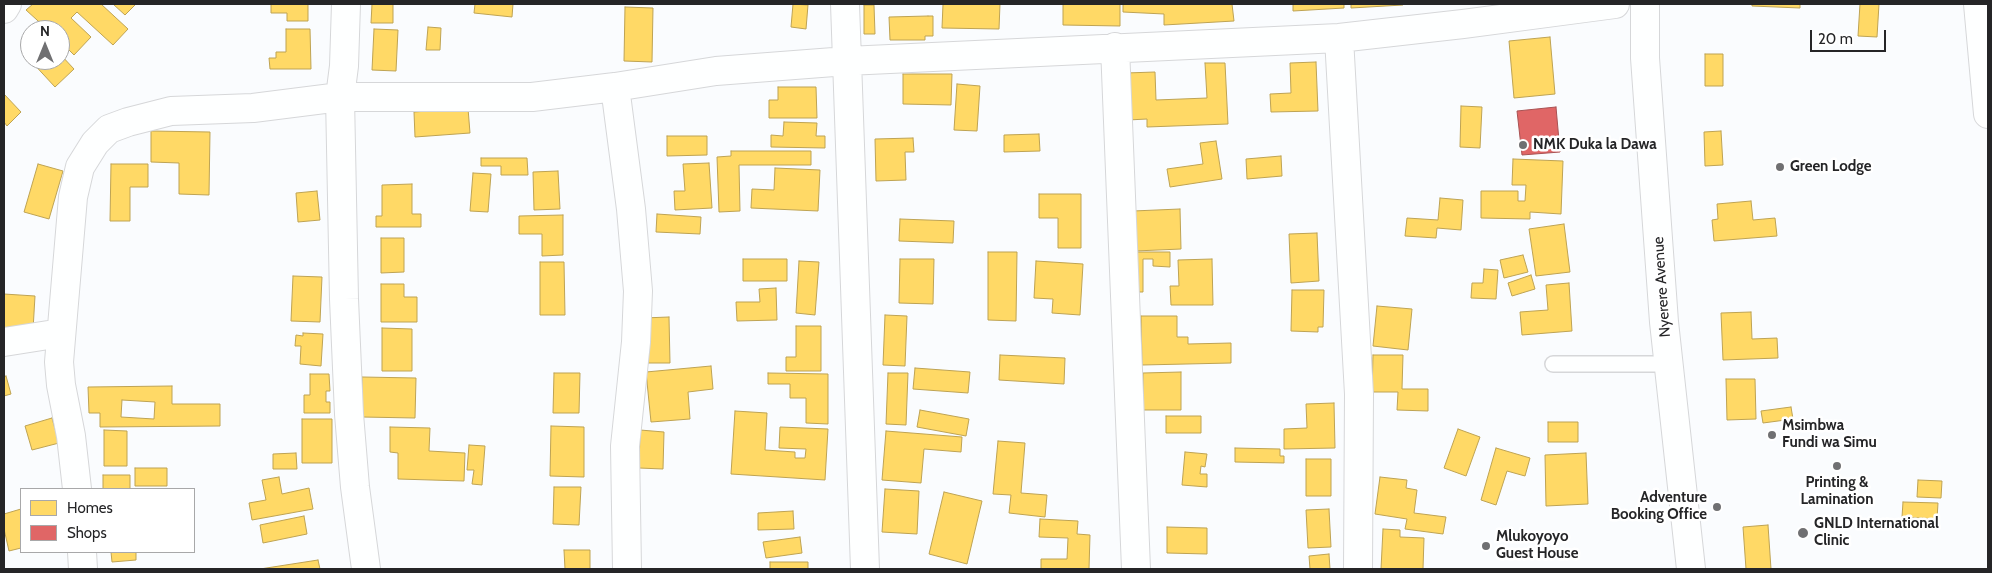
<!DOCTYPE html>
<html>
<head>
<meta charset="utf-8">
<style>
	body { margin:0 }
	#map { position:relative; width:1992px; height:573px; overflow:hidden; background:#fafcfe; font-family:Cabin,sans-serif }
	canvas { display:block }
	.frame { position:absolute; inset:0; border:5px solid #252527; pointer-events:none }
	.legend { position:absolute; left:20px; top:488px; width:175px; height:65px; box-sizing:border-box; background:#fff; border:1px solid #a8a8a9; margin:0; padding:6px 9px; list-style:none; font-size:15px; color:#252527 }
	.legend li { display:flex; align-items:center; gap:10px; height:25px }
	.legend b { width:25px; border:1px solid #a8a8a9 }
	.north { position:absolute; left:20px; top:20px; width:50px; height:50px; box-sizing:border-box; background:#fff; border:1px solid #a8a8a9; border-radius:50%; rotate:0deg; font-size:14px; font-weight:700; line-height:20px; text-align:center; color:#252527 }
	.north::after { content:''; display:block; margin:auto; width:18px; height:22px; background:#707072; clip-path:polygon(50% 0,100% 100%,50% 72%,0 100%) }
	.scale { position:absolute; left:1810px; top:30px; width:76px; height:22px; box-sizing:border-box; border:2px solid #252527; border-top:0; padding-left:6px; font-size:15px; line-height:18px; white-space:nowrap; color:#252527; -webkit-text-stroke:4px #fff; paint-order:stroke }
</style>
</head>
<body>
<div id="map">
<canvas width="1992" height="573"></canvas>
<div class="frame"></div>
<ul class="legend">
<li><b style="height:14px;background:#ffd966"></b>Homes</li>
<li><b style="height:14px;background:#e06666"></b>Shops</li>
</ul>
<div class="north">N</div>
<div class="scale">20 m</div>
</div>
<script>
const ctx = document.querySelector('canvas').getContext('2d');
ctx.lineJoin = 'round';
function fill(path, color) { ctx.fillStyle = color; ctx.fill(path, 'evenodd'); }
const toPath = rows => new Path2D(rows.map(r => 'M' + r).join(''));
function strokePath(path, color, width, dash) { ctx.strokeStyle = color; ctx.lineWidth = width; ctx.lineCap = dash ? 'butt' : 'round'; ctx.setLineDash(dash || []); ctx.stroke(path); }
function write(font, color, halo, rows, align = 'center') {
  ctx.font = font + ' Cabin,sans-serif'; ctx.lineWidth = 5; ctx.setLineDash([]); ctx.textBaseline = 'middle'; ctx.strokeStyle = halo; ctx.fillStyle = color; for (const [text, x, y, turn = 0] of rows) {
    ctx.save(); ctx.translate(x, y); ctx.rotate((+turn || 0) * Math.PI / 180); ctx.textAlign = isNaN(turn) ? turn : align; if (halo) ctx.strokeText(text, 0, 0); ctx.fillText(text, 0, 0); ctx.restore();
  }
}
const homes = toPath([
	[33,4,101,4,128,29,113,45,77,12,71,18,91,37,74,55,60,41,60,30,48,30,26,10,33,4],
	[113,4,136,4,125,15,113,4],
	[271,4,308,4,308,21,287,21,287,13,271,13,271,4],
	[372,4,393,4,393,23,371,23,372,4],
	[475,4,513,4,512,17,474,13,475,4],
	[793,4,808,5,806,29,791,27,793,4],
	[943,4,1000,4,999,29,942,28,943,4],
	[1063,4,1120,4,1120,26,1063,25,1063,4],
	[1123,4,1232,4,1234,21,1164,25,1164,14,1123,12,1123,4],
	[1293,4,1344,4,1344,8,1293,11,1293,4],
	[1351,4,1403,4,1403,5,1351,8,1351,4],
	[1752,4,1800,4,1800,8,1752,6,1752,4],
	[1860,4,1879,4,1877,37,1858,36,1860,4],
	[864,5,874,5,875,34,864,34,864,5],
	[625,7,653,8,652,62,624,61,625,7],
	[928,16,933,16,933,36,925,36,925,40,890,40,889,17,928,16],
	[428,27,441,28,440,50,426,50,428,27],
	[286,29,310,29,311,69,270,69,269,58,276,58,276,52,286,52,286,29],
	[374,29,398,30,396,71,372,70,374,29],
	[1550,37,1555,94,1514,98,1509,41,1550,37],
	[60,54,74,69,55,87,30,60,60,60,60,54],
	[1705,54,1723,54,1723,86,1705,86,1705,54],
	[1316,62,1318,111,1271,112,1270,94,1291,93,1290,63,1316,62],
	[1205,63,1225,63,1228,124,1147,127,1147,119,1128,120,1126,73,1155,72,1156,100,1207,98,1205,63],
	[903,74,952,74,951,105,903,104,903,74],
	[957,84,980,86,977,131,954,130,957,84],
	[778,87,816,87,817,118,769,118,769,100,778,100,778,87],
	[4,94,21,112,7,126,4,122,4,94],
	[1461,106,1482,107,1480,148,1460,147,1461,106],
	[468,108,470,133,415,137,414,112,468,108],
	[784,122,817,123,816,136,825,136,825,148,771,147,771,135,783,136,784,122],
	[151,131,210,132,209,195,179,194,179,163,151,162,151,131],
	[1721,131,1723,165,1705,166,1704,132,1721,131],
	[1039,134,1040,151,1004,152,1004,135,1039,134],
	[667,136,707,136,707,155,667,156,667,136],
	[913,138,914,152,905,152,906,180,876,181,875,139,913,138],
	[1216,141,1222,179,1170,187,1167,169,1203,164,1200,143,1216,141],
	[731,151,811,151,811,165,739,165,740,211,719,212,717,157,731,156,731,151],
	[1281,156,1282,176,1247,179,1246,159,1281,156],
	[481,158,527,158,528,175,501,175,501,166,481,166,481,158],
	[1513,159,1563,161,1561,214,1530,212,1530,219,1481,218,1481,191,1518,191,1518,201,1525,201,1526,185,1512,185,1513,159],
	[709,163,712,208,675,210,674,191,685,191,683,164,709,163],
	[38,164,63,171,49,219,24,212,38,164],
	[111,164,148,164,148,187,130,187,130,221,110,221,111,164],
	[775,168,820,170,818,211,751,208,752,189,774,190,775,168],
	[558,171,560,209,534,210,533,172,558,171],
	[473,173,491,174,488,212,470,211,473,173],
	[412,184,412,214,421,214,421,227,376,227,376,216,382,216,382,185,412,184],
	[317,191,320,220,298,222,296,193,317,191],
	[1039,194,1081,194,1081,248,1058,248,1058,218,1039,218,1039,194],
	[1440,198,1463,200,1461,230,1437,228,1436,238,1405,236,1407,218,1438,220,1440,198],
	[1751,201,1753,220,1775,218,1777,236,1714,241,1712,220,1718,219,1717,204,1751,201],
	[1180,209,1181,249,1135,251,1133,211,1180,209],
	[657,214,701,217,700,234,656,232,657,214],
	[563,215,563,255,542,256,542,234,519,234,519,216,563,215],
	[900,219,954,221,953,243,899,241,900,219],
	[1564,224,1570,272,1536,276,1529,229,1564,224],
	[1317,233,1319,281,1291,283,1289,234,1317,233],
	[381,238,404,238,404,272,381,273,381,238],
	[988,252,1017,252,1016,321,988,320,988,252],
	[1130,252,1170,252,1170,267,1153,266,1153,259,1143,259,1143,292,1130,292,1130,252],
	[1523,255,1528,272,1504,278,1500,260,1523,255],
	[743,259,787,259,787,281,743,281,743,259],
	[900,259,934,259,933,304,899,303,900,259],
	[1212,259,1213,305,1171,305,1170,286,1179,286,1178,260,1212,259],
	[799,261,819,262,815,315,796,313,799,261],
	[1036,261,1083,264,1080,315,1052,313,1053,299,1034,298,1036,261],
	[540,262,564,262,565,315,540,315,540,262],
	[1484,269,1498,270,1496,299,1471,298,1472,283,1483,283,1484,269],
	[1531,275,1535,289,1512,296,1508,283,1531,275],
	[293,276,322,277,320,322,291,321,293,276],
	[1569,283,1572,331,1522,335,1520,312,1548,310,1546,285,1569,283],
	[381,284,404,284,404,297,417,297,417,322,381,322,381,284],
	[776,288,777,320,737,321,736,302,760,302,759,289,776,288],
	[1292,290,1324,290,1323,327,1318,327,1318,332,1291,331,1292,290],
	[4,294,35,296,33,330,4,328,4,294],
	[1377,306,1412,309,1408,350,1373,346,1377,306],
	[1751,312,1752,339,1777,338,1778,358,1723,360,1721,313,1751,312],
	[885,315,907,316,905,366,883,365,885,315],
	[1141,316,1177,316,1177,337,1188,337,1188,344,1231,343,1231,363,1142,365,1141,316],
	[669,317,670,363,644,363,643,318,669,317],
	[796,326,821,326,821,371,786,371,786,357,796,357,796,326],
	[382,328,412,329,412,371,382,371,382,328],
	[303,333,323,334,321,366,300,364,301,346,295,346,296,335,303,336,303,333],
	[1000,355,1065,358,1064,384,999,380,1000,355],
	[1373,355,1403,355,1402,389,1428,389,1428,411,1397,410,1398,392,1372,392,1373,355],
	[711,366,713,389,688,392,690,419,651,422,646,372,711,366],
	[915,368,970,372,968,393,913,389,915,368],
	[1181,372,1181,410,1143,410,1143,373,1181,372],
	[554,373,580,373,579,413,553,413,554,373],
	[768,373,828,374,828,424,806,423,806,398,790,398,790,384,768,384,768,373],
	[888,373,908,373,906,425,886,424,888,373],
	[310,374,329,374,330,391,326,391,326,402,330,402,330,413,304,413,304,395,310,395,310,374],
	[6,376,11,394,4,396,4,377,6,376],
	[362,377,416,378,415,418,362,417,362,377],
	[1726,379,1755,379,1756,419,1727,420,1726,379],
	[172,386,172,404,220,404,220,426,100,427,100,413,89,413,88,387,172,386],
	[122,400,155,402,154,419,121,417,122,400],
	[1334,403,1335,448,1284,449,1284,429,1307,428,1306,404,1334,403],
	[1791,407,1793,419,1763,423,1761,411,1791,407],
	[920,410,969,419,966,436,917,427,920,410],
	[735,411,767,413,765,450,795,452,795,458,805,458,806,449,779,448,780,427,828,429,825,480,731,474,735,411],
	[1166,416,1201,416,1201,433,1166,433,1166,416],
	[52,418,59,443,32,450,25,426,52,418],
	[302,419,332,419,332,463,302,463,302,419],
	[1548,422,1578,422,1578,442,1548,442,1548,422],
	[551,426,584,427,584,477,550,476,551,426],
	[390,427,430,428,429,451,465,453,464,481,398,479,398,453,390,452,390,427],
	[1458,429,1480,437,1466,476,1444,468,1458,429],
	[104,430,127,431,127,466,104,466,104,430],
	[640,430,664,432,663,469,639,468,640,430],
	[886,431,962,437,961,452,924,449,921,483,882,480,886,431],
	[998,441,1025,443,1021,493,1047,495,1045,517,1009,513,1011,495,993,494,998,441],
	[469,445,485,446,482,485,472,484,474,470,467,470,469,445],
	[1235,448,1280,449,1280,456,1284,456,1284,463,1235,462,1235,448],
	[1496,448,1530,458,1525,476,1507,471,1496,505,1481,500,1496,448],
	[1185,452,1207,454,1205,467,1201,466,1200,474,1207,474,1207,487,1182,485,1185,452],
	[296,453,297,469,273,469,273,454,296,453],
	[1586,453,1588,504,1546,506,1545,455,1586,453],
	[1306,459,1331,459,1331,496,1306,496,1306,459],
	[135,468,167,468,167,486,135,486,135,468],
	[103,475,130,475,130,489,103,489,103,475],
	[279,477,282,494,309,488,313,509,252,520,249,503,266,500,262,480,279,477],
	[1380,477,1407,480,1406,488,1417,490,1414,513,1446,517,1443,534,1405,529,1407,519,1375,514,1380,477],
	[1918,480,1942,481,1941,498,1917,497,1918,480],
	[554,487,581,487,579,525,553,524,554,487],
	[885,489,919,491,917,534,882,532,885,489],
	[944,492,982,501,967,564,929,554,944,492],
	[1903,502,1938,503,1937,519,1902,517,1903,502],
	[21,509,21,548,9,551,4,529,4,514,21,509],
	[1329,509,1331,547,1308,548,1306,510,1329,509],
	[793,511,794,529,758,530,758,513,793,511],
	[304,516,307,534,263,543,260,525,304,516],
	[1040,519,1078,521,1077,534,1090,535,1089,569,1041,569,1041,559,1067,559,1068,538,1039,537,1040,519],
	[1768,525,1771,569,1746,569,1743,527,1768,525],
	[1167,527,1207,528,1207,554,1167,553,1167,527],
	[1383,529,1400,530,1400,537,1424,538,1423,569,1381,569,1383,529],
	[800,537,802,553,766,558,763,542,800,537],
	[564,550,590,550,590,569,565,569,564,550],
	[111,552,136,552,136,560,112,562,111,552],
	[1329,554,1330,569,1310,569,1309,556,1329,554],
	[318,560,320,569,260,569,318,560],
	[770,562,808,562,808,569,766,569,770,569,770,562]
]);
const shops = toPath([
	[1556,107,1560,152,1522,155,1517,111,1556,107]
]);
const lane = toPath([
	[1553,364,1669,364]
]);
const street = toPath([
	[346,4,344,66,340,97,344,299,349,414,355,487,366,569],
	[845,4,865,569],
	[1978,4,1988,114],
	[4,9,7,4],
	[1339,38,1359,394,1358,569],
	[1115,47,1136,569],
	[615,87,631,209,638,291,636,342,625,446,627,569],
	[4,342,61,333],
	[77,489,71,436,61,385,59,362,73,197,80,167,95,143,109,129,128,122,171,111,253,108,340,97,532,97,615,87,716,71,847,61,1339,38,1463,24,1615,4],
	[82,552,83,569]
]);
const primary = toPath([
	[1645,4,1645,58,1664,322,1691,569]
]);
const markers = [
	[1523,145,5,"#707072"],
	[1780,167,5,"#707072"],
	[1772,435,5,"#707072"],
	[1837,466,5,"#707072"],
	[1717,507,5,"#707072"],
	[1803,533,6,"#707072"],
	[1486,546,5,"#707072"]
];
const poiNames = [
	["NMK Duka la Dawa",1533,145],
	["Green Lodge",1790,167],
	["Msimbwa",1782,426],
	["Fundi wa Simu",1782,443],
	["Printing &",1837,483,"center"],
	["Lamination",1837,500,"center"],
	["Adventure",1707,498,"right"],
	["Booking Office",1707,515,"right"],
	["GNLD International",1814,524],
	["Clinic",1814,541],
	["Mlukoyoyo",1496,537],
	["Guest House",1496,554]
];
const streetNames = [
	["Nyerere Avenue",1662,287,-94]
];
fill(homes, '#ffd966');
strokePath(homes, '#bea353', 1);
fill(shops, '#e06666');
strokePath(shops, '#a85253', 1);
strokePath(lane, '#d6d7d9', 18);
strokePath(street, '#d6d7d9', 30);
strokePath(primary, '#d6d7d9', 30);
strokePath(lane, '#feffff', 15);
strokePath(street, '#feffff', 28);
strokePath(primary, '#feffff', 28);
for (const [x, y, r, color] of markers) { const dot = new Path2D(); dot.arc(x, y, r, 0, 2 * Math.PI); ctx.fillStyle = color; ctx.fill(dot); strokePath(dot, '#fff', 2); }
write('bold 15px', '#252527', '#fff', poiNames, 'left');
write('15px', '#252527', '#fff', streetNames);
</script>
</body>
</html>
